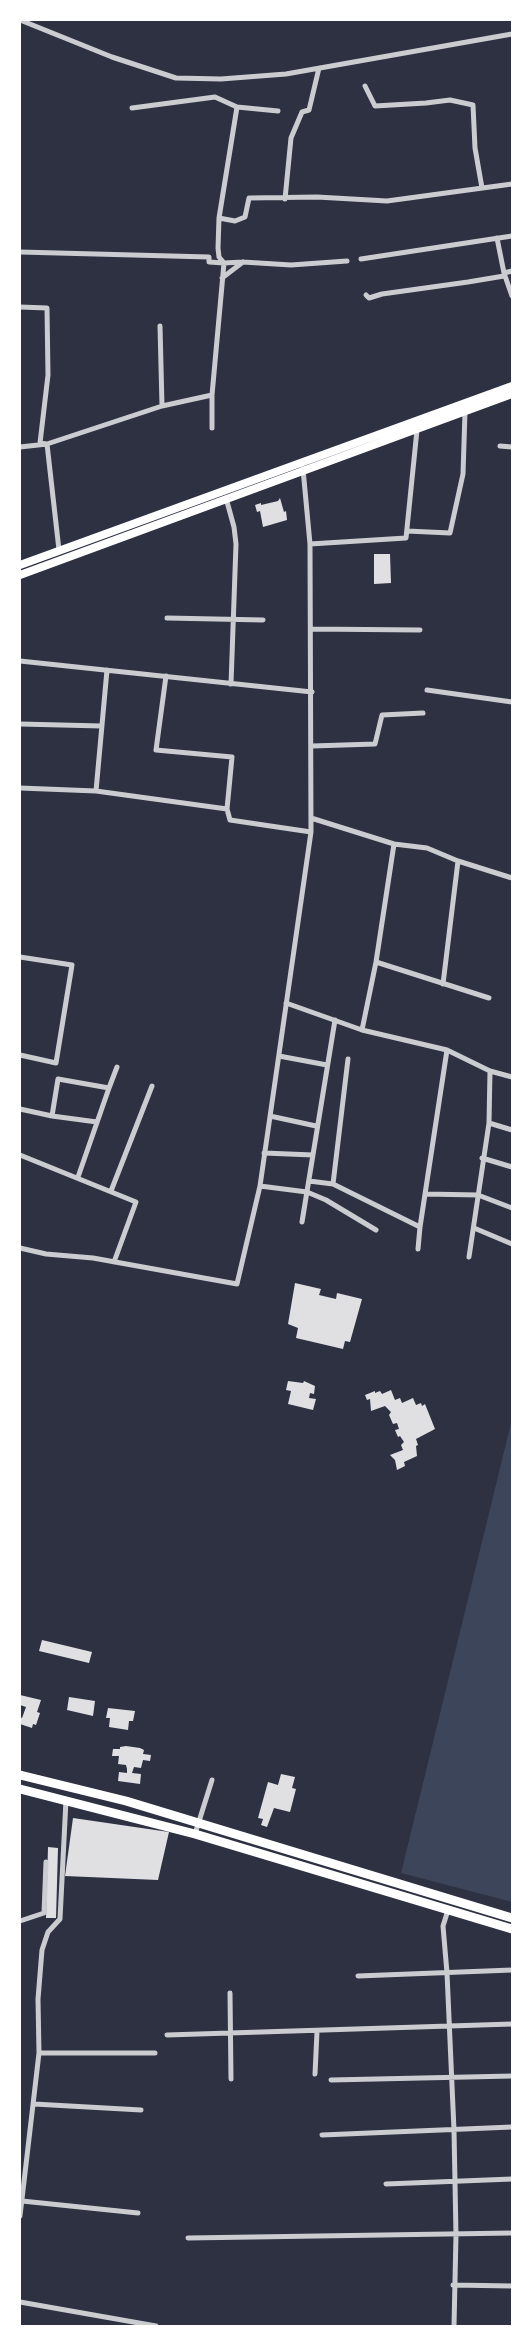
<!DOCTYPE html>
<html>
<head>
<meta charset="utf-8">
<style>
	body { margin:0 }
	#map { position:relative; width:532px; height:2346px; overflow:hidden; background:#2d3142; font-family:Merriweather,serif }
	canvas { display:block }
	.frame { position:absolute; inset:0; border:21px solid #fff; pointer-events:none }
</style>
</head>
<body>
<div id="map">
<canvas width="532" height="2346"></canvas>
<div class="frame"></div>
</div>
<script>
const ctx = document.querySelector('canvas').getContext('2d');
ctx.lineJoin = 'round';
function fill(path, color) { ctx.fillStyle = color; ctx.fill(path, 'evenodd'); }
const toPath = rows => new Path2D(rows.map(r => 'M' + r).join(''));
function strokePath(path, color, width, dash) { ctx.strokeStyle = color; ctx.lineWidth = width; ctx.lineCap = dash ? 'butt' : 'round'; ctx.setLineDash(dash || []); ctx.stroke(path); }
const green = toPath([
	[512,1419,512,1902,401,1873]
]);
const building = toPath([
	[280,498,284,512,286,511,287,520,263,527,260,511,257,512,255,505,261,503,261,505,278,501],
	[374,554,390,554,391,583,374,584],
	[295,1283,321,1289,319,1295,336,1299,337,1293,362,1299,350,1342,345,1341,343,1349,296,1338,298,1328,288,1324],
	[288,1381,303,1383,304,1381,315,1386,314,1394,310,1393,309,1398,316,1399,313,1410,288,1404,291,1391,286,1390],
	[391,1390,395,1400,400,1398,402,1403,413,1398,416,1405,421,1403,422,1406,425,1404,435,1429,416,1439,418,1445,416,1446,417,1456,404,1462,405,1466,397,1470,395,1460,390,1455,403,1450,401,1445,404,1442,400,1436,398,1437,395,1430,399,1429,397,1423,393,1424,389,1415,391,1412,385,1406,371,1411,370,1399,367,1400,365,1395,375,1391,375,1393,380,1391,382,1394],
	[42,1640,92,1652,89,1663,39,1651],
	[20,1695,41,1700,37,1712,40,1713,36,1725,33,1724,32,1728,20,1724,20,1717,22,1718,26,1707,20,1705],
	[69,1697,95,1701,93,1716,67,1710],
	[108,1708,135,1711,133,1721,129,1721,128,1730,109,1727,110,1718,106,1718],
	[126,1746,140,1748,144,1750,143,1754,151,1755,150,1761,143,1760,141,1768,134,1767,132,1773,141,1774,140,1784,118,1781,119,1772,127,1773,127,1769,126,1765,118,1764,119,1756,112,1756,113,1749,120,1749,120,1747],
	[281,1774,295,1777,292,1788,296,1789,290,1812,274,1808,267,1827,261,1825,263,1819,258,1818,268,1782,278,1785],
	[73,1818,169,1832,158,1880,65,1876],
	[48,1847,58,1848,56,1918,46,1918]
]);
const minor = toPath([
	[20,20,112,57,176,78,221,79,286,74,512,34],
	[365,86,375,106,426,103,450,100,473,105,475,148,482,188],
	[237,107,278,111],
	[132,108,215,97,237,107,219,218],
	[285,199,291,138,302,112,309,110,319,68],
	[497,238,504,273,512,296],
	[20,252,209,257,209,262,224,263,243,262,291,265,347,261],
	[361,259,512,236],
	[222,278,243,262],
	[366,295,369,298,382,294,468,282,504,276,504,273,512,271],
	[20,307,47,308,48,375,40,443,47,444,59,550],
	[160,326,162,406],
	[212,428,212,395,224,263,219,257,218,248,219,218,235,221,245,217,249,198,317,197,387,201,512,184],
	[500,446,512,447],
	[20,447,47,444,162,406,212,395],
	[226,498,234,527,236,544,231,684],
	[407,531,450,533,463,474,465,412],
	[310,544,406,538,417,430],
	[167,618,263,620],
	[311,629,420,630],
	[20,661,312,692],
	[166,676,156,750,232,757,227,809],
	[427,690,512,702],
	[20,724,102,726],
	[312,746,375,744,382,715,423,713],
	[20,788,96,791,227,809,230,820,311,832],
	[96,791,107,670],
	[311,818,394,844,427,848,458,861,512,878],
	[20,957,72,965,56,1063,20,1055],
	[376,962,489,998],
	[443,984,458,861],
	[286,1003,362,1030,447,1050,490,1071,512,1077],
	[362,1030,376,962,394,844],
	[279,1056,327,1065],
	[348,1059,333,1184,420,1227],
	[20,1109,52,1116,58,1079,109,1088,117,1067],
	[52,1116,97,1122],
	[270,1116,316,1126],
	[489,1123,512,1130],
	[264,1153,313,1155],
	[20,1155,136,1202,114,1262],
	[482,1158,512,1167],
	[78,1177,109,1088],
	[309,1181,333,1184],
	[260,1186,307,1192,326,1200,376,1230],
	[111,1191,152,1086],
	[425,1194,478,1195,512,1208],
	[302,1222,335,1020],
	[474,1228,512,1244],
	[20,1248,46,1254,93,1258,237,1284,260,1186,311,832,310,544,303,469],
	[418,1249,420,1227,447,1050],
	[469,1257,489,1123,490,1071],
	[195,1834,212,1780],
	[448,1910,443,1926,447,1973,454,2130,456,2235,454,2326],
	[20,1921,44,1913,46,1862],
	[358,1976,512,1970],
	[230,1993,231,2079],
	[167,2035,512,2024],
	[39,2053,155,2053],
	[315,2074,317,2032],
	[331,2080,512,2076],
	[34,2104,141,2110],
	[322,2135,512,2127],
	[386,2184,512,2179],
	[22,2201,138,2213],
	[20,2216,39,2053,38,1999,42,1950,48,1932,60,1919,66,1800],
	[188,2238,512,2233],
	[453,2285,512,2286],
	[20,2302,156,2326]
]);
const secondary = toPath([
	[20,565,512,386],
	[20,575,512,394]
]);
const primary = toPath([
	[20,1775,126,1801,512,1918],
	[20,1789,195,1834,512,1929]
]);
fill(green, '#3c4559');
fill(building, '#e0e0e3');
strokePath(minor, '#caccd0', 5);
strokePath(secondary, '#fff', 8);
strokePath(primary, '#fff', 9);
</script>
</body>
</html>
